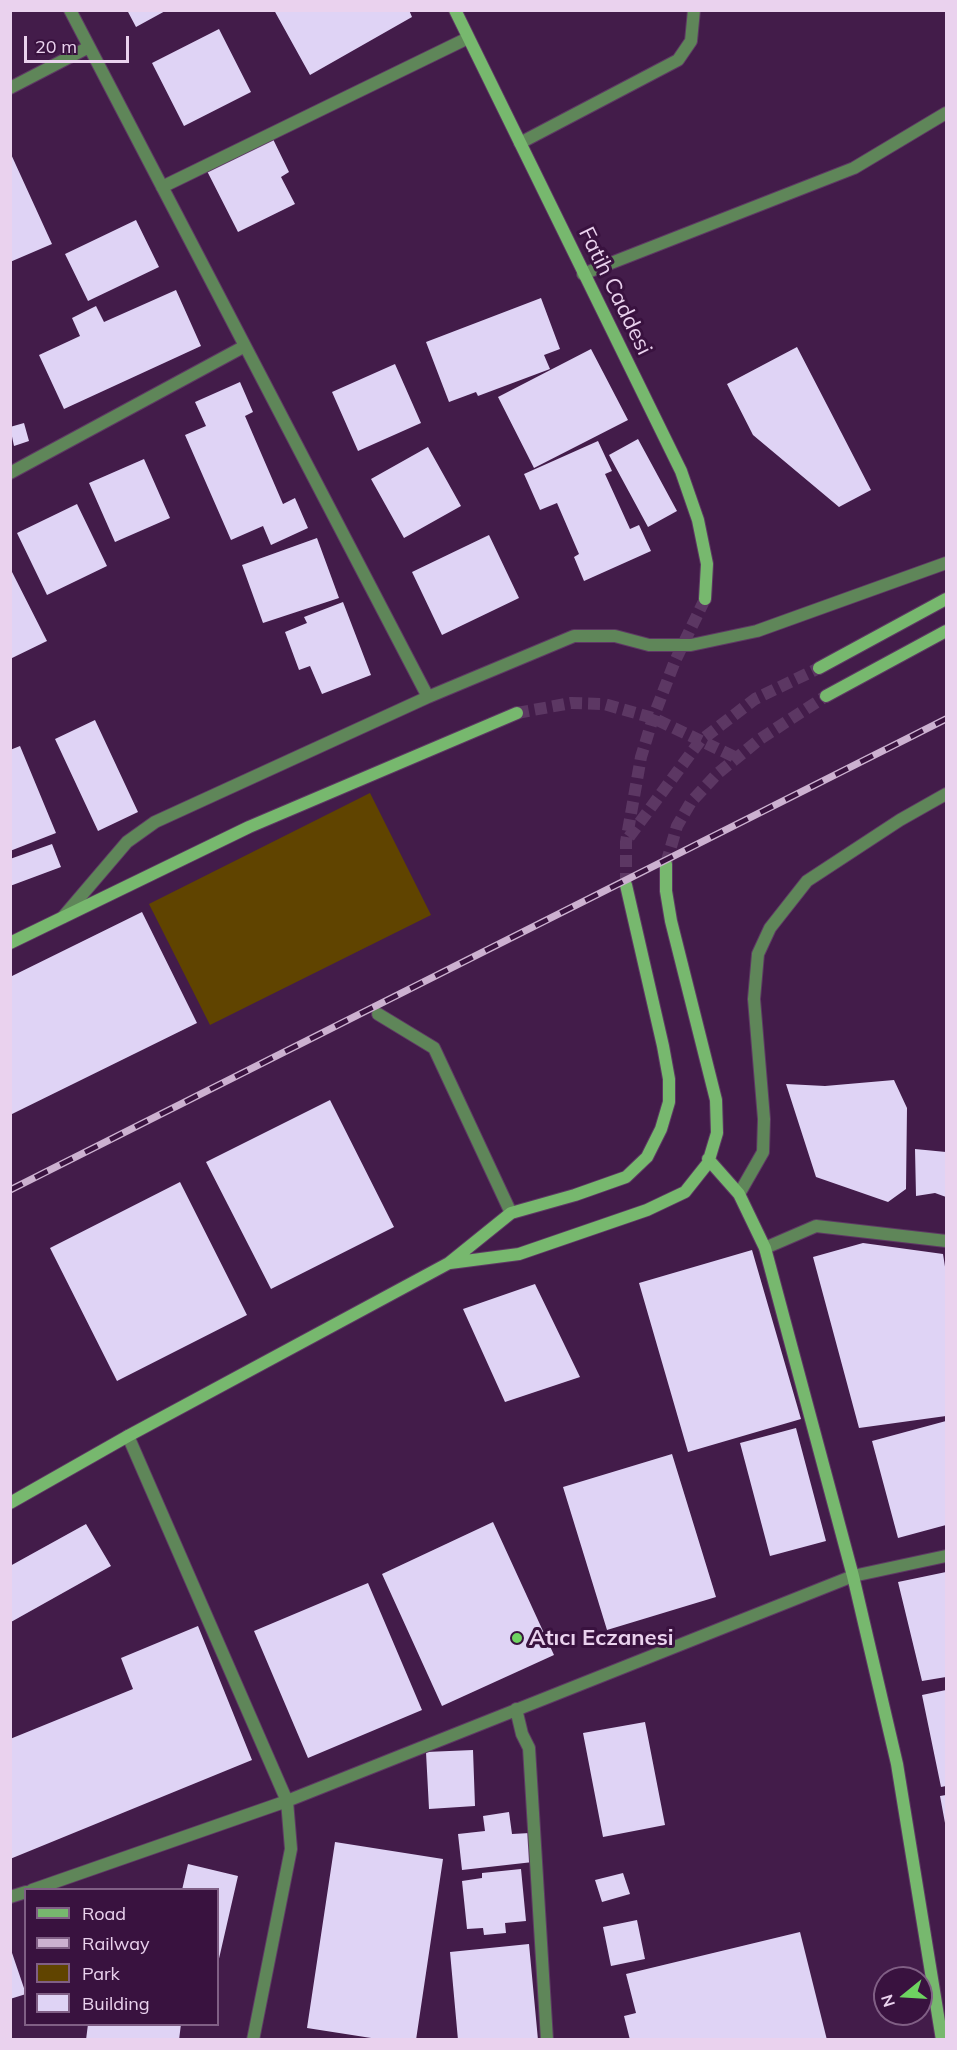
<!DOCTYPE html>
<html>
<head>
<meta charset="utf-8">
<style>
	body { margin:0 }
	#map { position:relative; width:957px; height:2050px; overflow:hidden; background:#431c4a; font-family:Mulish,sans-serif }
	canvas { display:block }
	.frame { position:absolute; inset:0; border:12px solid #ead2ee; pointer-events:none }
	.legend { position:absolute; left:24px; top:1888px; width:195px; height:138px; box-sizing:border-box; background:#39123f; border:2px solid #805f85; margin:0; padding:8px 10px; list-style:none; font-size:18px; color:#ead2ee }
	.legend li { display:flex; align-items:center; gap:12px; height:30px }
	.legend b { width:30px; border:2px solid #805f85 }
	.north { position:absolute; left:873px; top:1966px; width:60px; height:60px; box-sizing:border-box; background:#39123f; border:2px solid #805f85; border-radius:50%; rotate:252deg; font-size:16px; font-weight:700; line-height:24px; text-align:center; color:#ead2ee }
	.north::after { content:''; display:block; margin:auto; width:21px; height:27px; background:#6ed361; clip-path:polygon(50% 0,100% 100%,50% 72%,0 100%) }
	.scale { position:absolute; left:24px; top:36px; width:105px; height:27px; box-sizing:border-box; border:3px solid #ead2ee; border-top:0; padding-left:8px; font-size:18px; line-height:21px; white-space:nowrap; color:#ead2ee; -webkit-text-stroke:4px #39123f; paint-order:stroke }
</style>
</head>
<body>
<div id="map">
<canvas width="957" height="2050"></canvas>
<div class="frame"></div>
<ul class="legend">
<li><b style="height:8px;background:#77b86e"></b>Road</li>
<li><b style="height:8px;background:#ccb1d0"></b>Railway</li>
<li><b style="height:16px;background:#604400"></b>Park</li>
<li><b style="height:16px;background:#dfd3f5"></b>Building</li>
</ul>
<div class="north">N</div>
<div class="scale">20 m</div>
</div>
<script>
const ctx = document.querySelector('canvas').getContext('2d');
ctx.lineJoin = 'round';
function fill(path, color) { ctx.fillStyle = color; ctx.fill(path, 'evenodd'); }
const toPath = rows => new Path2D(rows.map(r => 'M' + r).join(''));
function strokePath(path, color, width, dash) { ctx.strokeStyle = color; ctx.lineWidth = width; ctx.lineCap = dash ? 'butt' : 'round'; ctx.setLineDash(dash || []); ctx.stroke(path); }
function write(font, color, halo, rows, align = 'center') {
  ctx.font = font + ' Mulish,sans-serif'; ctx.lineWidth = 6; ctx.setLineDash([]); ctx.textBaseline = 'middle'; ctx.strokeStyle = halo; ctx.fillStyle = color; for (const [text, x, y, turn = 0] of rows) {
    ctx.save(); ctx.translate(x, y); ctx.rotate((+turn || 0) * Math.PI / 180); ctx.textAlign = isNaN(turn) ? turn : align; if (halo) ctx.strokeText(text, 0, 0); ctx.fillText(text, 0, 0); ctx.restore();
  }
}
const green = toPath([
	[370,793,431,915,210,1025,149,904]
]);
const building = toPath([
	[127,10,167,10,136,27],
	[274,10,409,10,412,17,310,75],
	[219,29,251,92,184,126,152,63],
	[272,137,289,172,281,177,295,204,238,232,206,169],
	[10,152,52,244,10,262],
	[136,220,159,267,88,301,65,254],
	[176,290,201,346,64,409,39,355,80,336,72,318,96,306,104,322],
	[541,298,560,349,544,355,550,369,478,396,476,392,449,402,426,342],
	[797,347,871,490,839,507,753,435,727,384],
	[591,349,628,420,534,468,498,397],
	[395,364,421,423,358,451,332,392],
	[240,382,253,412,245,416,283,504,295,498,308,528,271,545,263,526,231,540,185,435,206,426,195,402],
	[24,423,29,441,14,446,10,427],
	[638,439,677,511,648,527,609,455],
	[598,441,612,471,605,474,630,529,639,525,651,551,584,581,574,557,579,554,557,503,540,510,524,474],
	[428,447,461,506,404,538,371,479],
	[144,459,170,518,115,542,89,483],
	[77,504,107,566,47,595,17,533],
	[489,535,519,598,442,635,412,572],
	[317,538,339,598,263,623,242,565],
	[10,568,47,641,10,659],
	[343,602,371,675,322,694,310,666,299,670,285,632,307,623,304,617],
	[95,720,138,812,98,831,55,739],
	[20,746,56,833,10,851,10,750],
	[52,844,61,867,10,886,10,859],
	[142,912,197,1023,10,1115,10,977],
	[894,1080,907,1108,906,1189,888,1202,816,1177,786,1084,825,1086],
	[330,1100,394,1227,271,1289,206,1162],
	[915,1149,946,1152,946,1197,935,1193,916,1196],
	[180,1182,247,1315,117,1381,50,1248],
	[863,1243,943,1254,946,1273,946,1416,859,1428,813,1257],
	[752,1250,801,1419,688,1452,639,1283],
	[535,1284,580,1377,505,1402,463,1309],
	[946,1421,946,1525,898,1538,872,1441],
	[796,1428,826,1541,770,1556,740,1443],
	[672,1454,716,1597,607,1630,563,1487],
	[493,1522,554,1655,442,1706,382,1574],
	[86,1524,111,1566,11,1622,10,1566],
	[946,1572,946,1677,922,1681,898,1582],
	[368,1583,422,1710,308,1758,254,1631],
	[198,1626,252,1760,10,1859,10,1739,133,1689,121,1658],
	[946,1690,946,1786,941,1787,922,1695],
	[645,1722,665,1825,603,1837,583,1733],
	[473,1750,475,1806,429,1809,426,1752],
	[946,1795,946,1823,945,1823,940,1796],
	[509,1812,512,1834,530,1833,533,1862,462,1870,458,1834,485,1831,483,1816],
	[335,1842,443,1859,416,2040,384,2040,307,2028],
	[188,1864,238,1876,218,1963,218,1890,182,1890],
	[521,1869,526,1921,505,1923,506,1933,484,1935,483,1928,467,1929,462,1881,482,1878,482,1873],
	[623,1873,630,1894,602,1902,595,1880],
	[637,1920,645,1959,611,1966,603,1927],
	[800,1932,827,2040,630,2040,624,2016,636,2013,626,1974],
	[529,1944,538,2040,458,2040,450,1952],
	[10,1947,26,1994,10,1999],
	[88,2024,181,2024,179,2040,86,2040]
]);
const secondaryTunnel = toPath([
	[517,713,571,703,604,704,653,718,737,758],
	[629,837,700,741,755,699,819,668],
	[666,864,677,826,691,802,717,774,760,739,826,696],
	[626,885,626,842,641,757,653,718,675,661,705,599]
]);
const lane = toPath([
	[378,1014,434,1048,511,1213]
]);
const street = toPath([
	[70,10,428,697],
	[10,88,89,47],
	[520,143,678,60,691,41,694,10],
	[162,187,468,38],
	[583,274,854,168,946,113],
	[10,473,245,346],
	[63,917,127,842,155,822,428,697,574,636,615,636,649,645,691,645,757,631,946,563],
	[739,1194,763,1152,764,1119,754,999,758,954,770,928,807,881,900,820,946,794],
	[765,1248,816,1226,946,1241],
	[128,1436,287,1801,291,1849,253,2040],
	[516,1709,522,1734,529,1748,547,2040],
	[32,1890,287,1801,853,1576,946,1556],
	[10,1897,26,1892]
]);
const secondary = toPath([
	[455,10,681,471,698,520,707,564,705,599],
	[819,668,946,599],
	[826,696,946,631],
	[10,943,249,827,517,713],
	[708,1159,739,1194,765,1248,853,1576,897,1764,942,2040],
	[450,1263,519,1254,647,1210,685,1192,708,1163,717,1133,716,1100,671,921,666,891,666,864],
	[10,1503,128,1436,449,1263,511,1213,575,1195,626,1177,647,1157,661,1129,669,1102,669,1079,663,1046,626,885]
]);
const rail = toPath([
	[10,1190,946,719]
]);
const markers = [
	[517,1638,6,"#6ed361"]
];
const streetNames = [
	["Fatih Caddesi",615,291,64]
];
const poiNames = [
	["Atıcı Eczanesi",529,1638]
];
fill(green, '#604400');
fill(building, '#dfd3f5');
strokePath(secondaryTunnel, '#5c3763', 12, [12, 6]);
strokePath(lane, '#5e3964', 14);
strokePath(street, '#5e3964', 14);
strokePath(secondary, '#5e3964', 14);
strokePath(lane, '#5f8659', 12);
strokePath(street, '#5f8659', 12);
strokePath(secondary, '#77b86e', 12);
strokePath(rail, '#ccb1d0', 7);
strokePath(rail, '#39123f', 4.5, [14]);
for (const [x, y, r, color] of markers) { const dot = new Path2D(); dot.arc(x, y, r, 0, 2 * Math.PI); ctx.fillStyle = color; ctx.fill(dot); strokePath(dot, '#39123f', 2); }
write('22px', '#ead2ee', '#39123f', streetNames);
write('bold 22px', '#ead2ee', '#39123f', poiNames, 'left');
</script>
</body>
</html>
